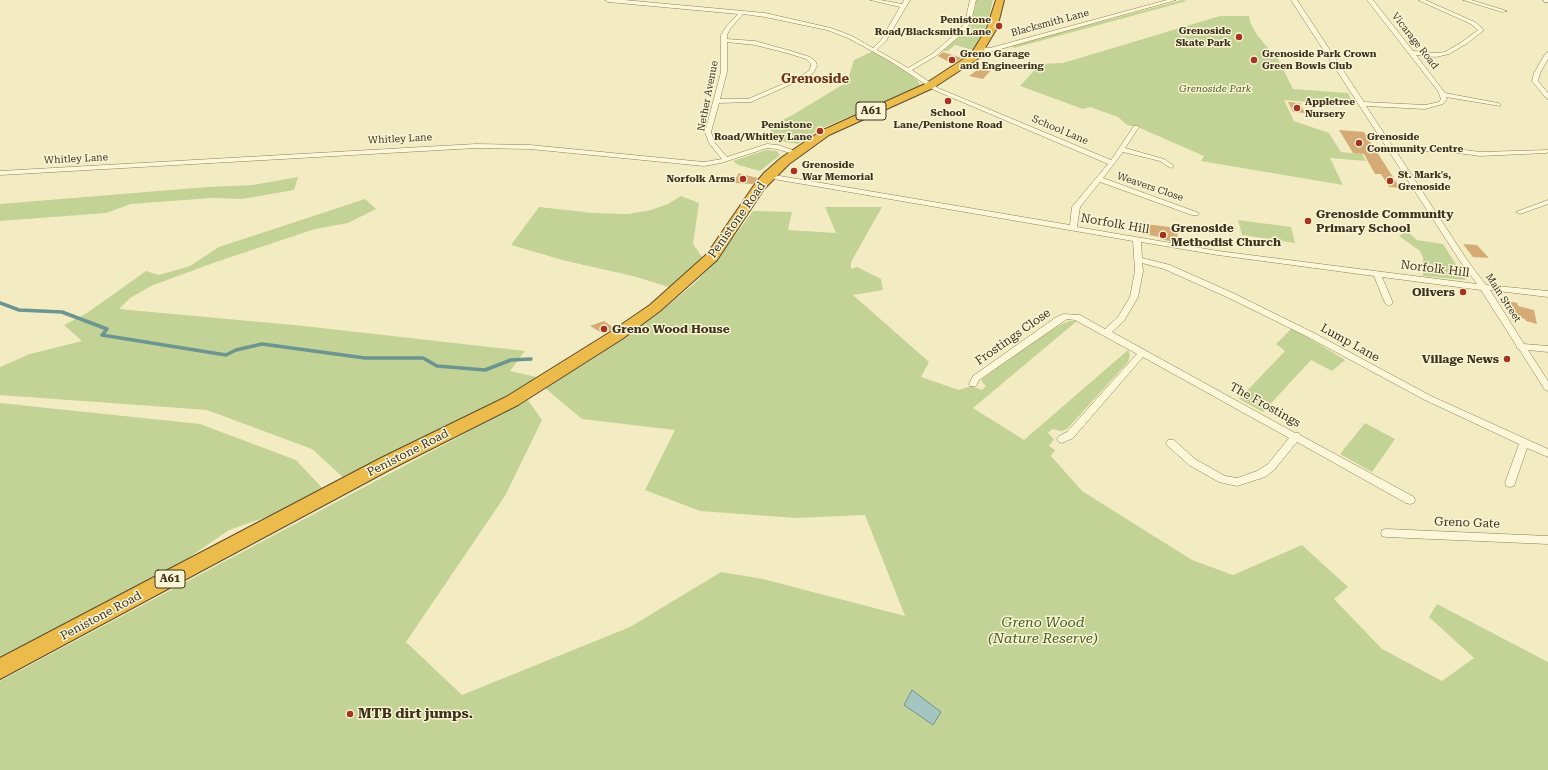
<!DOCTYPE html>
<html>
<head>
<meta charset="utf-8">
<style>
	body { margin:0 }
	canvas { display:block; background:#f3ecc3 }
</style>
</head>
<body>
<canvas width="1548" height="770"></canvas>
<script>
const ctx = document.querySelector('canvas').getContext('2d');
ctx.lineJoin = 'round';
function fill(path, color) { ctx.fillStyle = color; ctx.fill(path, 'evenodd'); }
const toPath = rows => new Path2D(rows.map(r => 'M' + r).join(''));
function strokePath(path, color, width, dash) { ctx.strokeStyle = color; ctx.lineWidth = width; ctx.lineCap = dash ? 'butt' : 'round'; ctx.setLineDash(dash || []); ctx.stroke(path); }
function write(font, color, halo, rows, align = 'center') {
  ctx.font = font + ' "Roboto Serif",serif'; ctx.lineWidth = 3; ctx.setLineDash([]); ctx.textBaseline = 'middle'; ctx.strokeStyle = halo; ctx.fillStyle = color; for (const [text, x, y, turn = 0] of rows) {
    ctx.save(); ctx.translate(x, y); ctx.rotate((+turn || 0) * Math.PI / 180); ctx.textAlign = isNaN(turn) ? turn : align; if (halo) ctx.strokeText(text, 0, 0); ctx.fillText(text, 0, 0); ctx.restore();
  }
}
const green = toPath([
	[976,0,993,0,989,17,981,40,972,50,955,45,948,51,942,51,964,32,975,9],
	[1182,0,1187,1,1014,48,1011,46],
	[1220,16,1249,16,1250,22,1257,35,1268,48,1275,53,1293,89,1348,93,1354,106,1284,100,1294,121,1329,133,1341,152,1362,154,1366,161,1330,158,1343,185,1201,161,1204,156,1140,128,1127,125,1118,117,1090,107,1083,109,1020,86,1040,64,1063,63],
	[873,51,910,74,918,81,920,86,818,130,798,144,779,141,765,142,775,123,791,116,847,82,854,60],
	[766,150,777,151,780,155,760,171,738,165,733,161],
	[298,177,294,190,242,199,212,198,131,204,106,213,0,221,0,204,207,187,253,185],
	[681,196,699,203,693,244,703,258,672,288,633,276,566,261,511,245,539,207,593,213,628,214,651,210,668,204],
	[365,199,376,209,348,223,315,229,216,262,151,286,130,298,119,309,304,326,525,351,510,371,541,378,345,479,312,449,207,410,0,395,0,367,30,354,82,341,64,325,87,313,146,271,159,275,190,266,219,247],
	[825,207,882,207,851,262,851,269,857,267,881,279,883,290,853,295,929,362,921,377,959,390,971,386,982,390,986,386,982,382,982,379,1016,353,1056,327,1069,321,1077,321,973,408,1024,440,1128,350,1130,355,1128,362,1067,429,1062,431,1052,429,1048,433,1054,439,1049,446,1055,450,1051,456,1082,491,1192,560,1233,575,1302,545,1348,587,1334,599,1382,649,1442,681,1474,658,1429,617,1437,604,1548,662,1548,770,0,770,0,681,528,400,542,420,505,496,406,642,462,695,630,627,721,572,763,579,905,616,865,515,796,518,700,511,645,490,675,430,582,419,545,388,612,346,661,311,694,284,716,261,753,211,792,212,788,230,836,233],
	[1238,220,1291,227,1295,243,1242,235],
	[1407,231,1417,240,1443,244,1466,280,1423,276,1423,258,1420,251,1399,236],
	[1292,328,1345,360,1332,371,1311,360,1263,412,1239,399,1285,351,1276,344],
	[0,403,200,424,296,460,325,491,298,506,229,530,162,576,0,659],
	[1365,423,1395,439,1372,472,1340,454]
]);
const water = toPath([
	[912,690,941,712,933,725,904,705,912,690]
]);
const stream = toPath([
	[0,303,19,310,62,312,107,329,102,335,226,355,236,350,262,344,365,358,423,358,437,366,485,370,511,360,531,359]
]);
const building = toPath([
	[943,52,962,58,952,64,938,56],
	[983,66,993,68,983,79,969,76],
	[1288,102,1300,103,1305,113,1293,112],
	[1339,130,1364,132,1400,188,1389,187,1381,174,1375,174,1364,154,1353,153],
	[739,173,741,174,758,178,753,184,735,183,736,181,734,181],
	[1138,223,1177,228,1178,243,1165,240,1160,239,1160,237,1138,233],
	[1463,244,1477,245,1489,258,1473,257],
	[1505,300,1517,303,1518,306,1534,310,1537,324,1526,321,1525,319,1508,314],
	[604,321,614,328,604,334,590,326]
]);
const street = toPath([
	[605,0,624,0,765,13,831,28,852,36,873,48,881,40,900,7,870,0,880,0,902,4,904,0,910,0,886,41,877,50,908,68,932,54,959,31,965,22,970,0,976,0,971,22,963,33,936,56,912,70,938,88,1111,160,1134,126,1138,126,1139,127,1125,148,1164,159,1174,166,1171,168,1169,167,1160,161,1123,152,1103,178,1199,213,1198,215,1192,215,1100,182,1080,207,1077,227,1218,251,1477,284,1460,261,1291,0,1297,0,1364,102,1425,105,1439,102,1441,99,1438,91,1367,0,1373,0,1413,51,1436,53,1445,52,1462,42,1478,30,1471,24,1418,0,1425,0,1475,22,1483,29,1483,31,1466,44,1449,54,1436,57,1416,55,1445,93,1498,103,1500,104,1500,106,1446,97,1447,99,1443,104,1425,109,1366,106,1393,147,1442,147,1480,152,1548,150,1548,152,1546,153,1480,156,1442,151,1396,151,1467,260,1486,285,1548,291,1548,297,1490,290,1524,344,1548,346,1548,352,1528,350,1548,381,1548,391,1545,390,1519,349,1517,348,1516,345,1481,290,1382,277,1393,303,1389,306,1385,303,1374,276,1218,255,1141,242,1142,258,1170,265,1235,294,1314,333,1431,396,1548,449,1548,457,1527,448,1514,486,1510,487,1506,486,1505,483,1519,444,1425,400,1308,337,1229,298,1164,269,1142,263,1143,271,1138,297,1124,321,1112,332,1295,433,1299,433,1300,435,1414,497,1415,500,1414,503,1410,504,1406,503,1297,442,1274,470,1265,477,1237,486,1219,482,1189,465,1168,446,1166,443,1168,440,1174,440,1195,459,1225,476,1237,478,1257,471,1268,464,1289,438,1143,357,1073,438,1062,443,1059,442,1057,439,1059,436,1067,432,1137,354,1075,320,1067,319,979,380,976,386,970,386,969,384,973,376,1055,318,1063,314,1080,315,1105,329,1118,317,1130,297,1135,271,1133,241,768,178,765,176,768,174,1070,225,1072,207,1108,164,934,90,890,61,848,38,827,30,765,17,743,14,730,29,727,35,727,39,755,41,791,51,810,57,816,62,817,66,813,73,803,79,751,102,719,103,711,132,715,143,727,157,767,144,778,145,798,152,799,153,796,155,777,149,767,148,721,163,704,166,530,149,476,148,0,175,0,171,476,144,530,145,704,162,722,159,709,143,705,132,721,72,721,35,726,27,738,14,608,2,605,0],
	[727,42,755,45,787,53,806,59,811,64,811,66,809,71,799,77,748,99,720,99,727,72,727,42],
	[1167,0,1176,0,990,52,976,49,979,47,990,48,1167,0],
	[1463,0,1471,0,1507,11,1502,12,1463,0],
	[1548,52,1548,59,1540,73,1538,81,1548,93,1548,99,1546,98,1532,81,1534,73,1545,54,1548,52],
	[1548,200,1548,204,1520,214,1516,212,1548,200],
	[1386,529,1548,536,1548,544,1386,537,1382,536,1381,533,1382,530,1386,529]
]);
const secondary = toPath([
	[1543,0,1548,0,1548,2,1544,2,1543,0]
]);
const highway = toPath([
	[996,0,1004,0,997,28,979,58,933,88,829,135,789,164,764,189,717,260,660,311,622,339,518,405,393,468,0,679,0,658,381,458,506,397,612,331,650,305,707,254,755,184,764,173,781,158,821,131,925,84,971,54,987,28,996,0]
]);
const markers = [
	[999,26,4,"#a63320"],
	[1239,37,4,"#a63320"],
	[952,60,4,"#a63320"],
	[1254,60,4,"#a63320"],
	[948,101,4,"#a63320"],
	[1297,108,4,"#a63320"],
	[820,131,4,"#a63320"],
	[1359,143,4,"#a63320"],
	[794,171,4,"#a63320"],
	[743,179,4,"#a63320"],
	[1390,181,4,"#a63320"],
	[1308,221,4,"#a63320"],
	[1163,235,4,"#a63320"],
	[1463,292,4,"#a63320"],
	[604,329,4,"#a63320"],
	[1507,359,4,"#a63320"],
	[350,714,4,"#a63320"]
];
const farPoinames = [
	["Penistone",991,20,"right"],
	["Road/Blacksmith Lane",991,32,"right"],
	["Grenoside",1231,31,"right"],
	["Skate Park",1231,43,"right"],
	["Greno Garage",960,54],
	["and Engineering",960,66],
	["Grenoside Park Crown",1262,54],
	["Green Bowls Club",1262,66],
	["Appletree",1305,102],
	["Nursery",1305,114],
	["School",948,113,"center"],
	["Lane/Penistone Road",948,125,"center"],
	["Penistone",812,125,"right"],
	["Road/Whitley Lane",812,137,"right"],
	["Grenoside",1367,137],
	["Community Centre",1367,149],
	["Grenoside",802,165],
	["War Memorial",802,177],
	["St. Mark's,",1398,175],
	["Grenoside",1398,187],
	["Norfolk Arms",735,179,"right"]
];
const farStreetnames = [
	["Blacksmith Lane",1050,23,-15],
	["Vicarage Road",1415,41,52],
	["Nether Avenue",708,96,-79],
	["School Lane",1060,130,23],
	["Whitley Lane",400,139,-3],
	["Whitley Lane",76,159,-3],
	["Weavers Close",1150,187,19],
	["Main Street",1503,298,57]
];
const farParknames = [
	["Grenoside Park",1215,89]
];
const shields = [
	[871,111,30],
	[170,579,30]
];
const shieldNames = [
	["A61",871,111],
	["A61",170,579]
];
const poiNames = [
	["Grenoside Community",1316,214],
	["Primary School",1316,228],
	["Grenoside",1171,228],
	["Methodist Church",1171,242],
	["Olivers",1455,292,"right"],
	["Greno Wood House",612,329],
	["Village News",1499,359,"right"]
];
const streetNames = [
	["Penistone Road",737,220,-55],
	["Norfolk Hill",1115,224,10],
	["Norfolk Hill",1435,269,7],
	["Frostings Close",1013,337,-35],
	["Lump Lane",1350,343,29],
	["The Frostings",1265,405,29],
	["Penistone Road",408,453,-27],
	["Greno Gate",1467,523,2],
	["Penistone Road",101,616,-28]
];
const farDistrictnames = [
	["Grenoside",815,79]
];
const nearParknames = [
	["Greno Wood",1043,623],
	["(Nature Reserve)",1043,639]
];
const nearPoinames = [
	["MTB dirt jumps.",358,714]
];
fill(green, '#c3d395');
fill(water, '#a5c5c1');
strokePath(water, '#6b9591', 1);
strokePath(stream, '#6b9591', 3.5);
fill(building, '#d5ab75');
strokePath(street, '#907e57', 1);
strokePath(secondary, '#725e3a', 1);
strokePath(highway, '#5d4a2c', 2);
fill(street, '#fcf7d8');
fill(secondary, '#fcf7d8');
fill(highway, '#ebbc4b');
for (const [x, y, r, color] of markers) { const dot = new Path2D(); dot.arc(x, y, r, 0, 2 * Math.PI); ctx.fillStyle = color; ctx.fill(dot); strokePath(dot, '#f9f4d4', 1.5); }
write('bold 10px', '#3e321d', '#f9f4d4', farPoinames, 'left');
write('10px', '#3e321d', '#f9f4d4', farStreetnames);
write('italic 10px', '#455d21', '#f9f4d4', farParknames);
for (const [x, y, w] of shields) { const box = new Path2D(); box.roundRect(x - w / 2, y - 9, w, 18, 3); ctx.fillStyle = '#f9f4d4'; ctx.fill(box); strokePath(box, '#3e321d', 1); }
write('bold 11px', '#3e321d', null, shieldNames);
write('bold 12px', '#3e321d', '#f9f4d4', poiNames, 'left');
write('12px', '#3e321d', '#f9f4d4', streetNames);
write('bold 13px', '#703717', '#f9f4d4', farDistrictnames);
write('italic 14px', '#455d21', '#f9f4d4', nearParknames);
write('bold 14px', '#3e321d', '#f9f4d4', nearPoinames, 'left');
</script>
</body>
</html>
